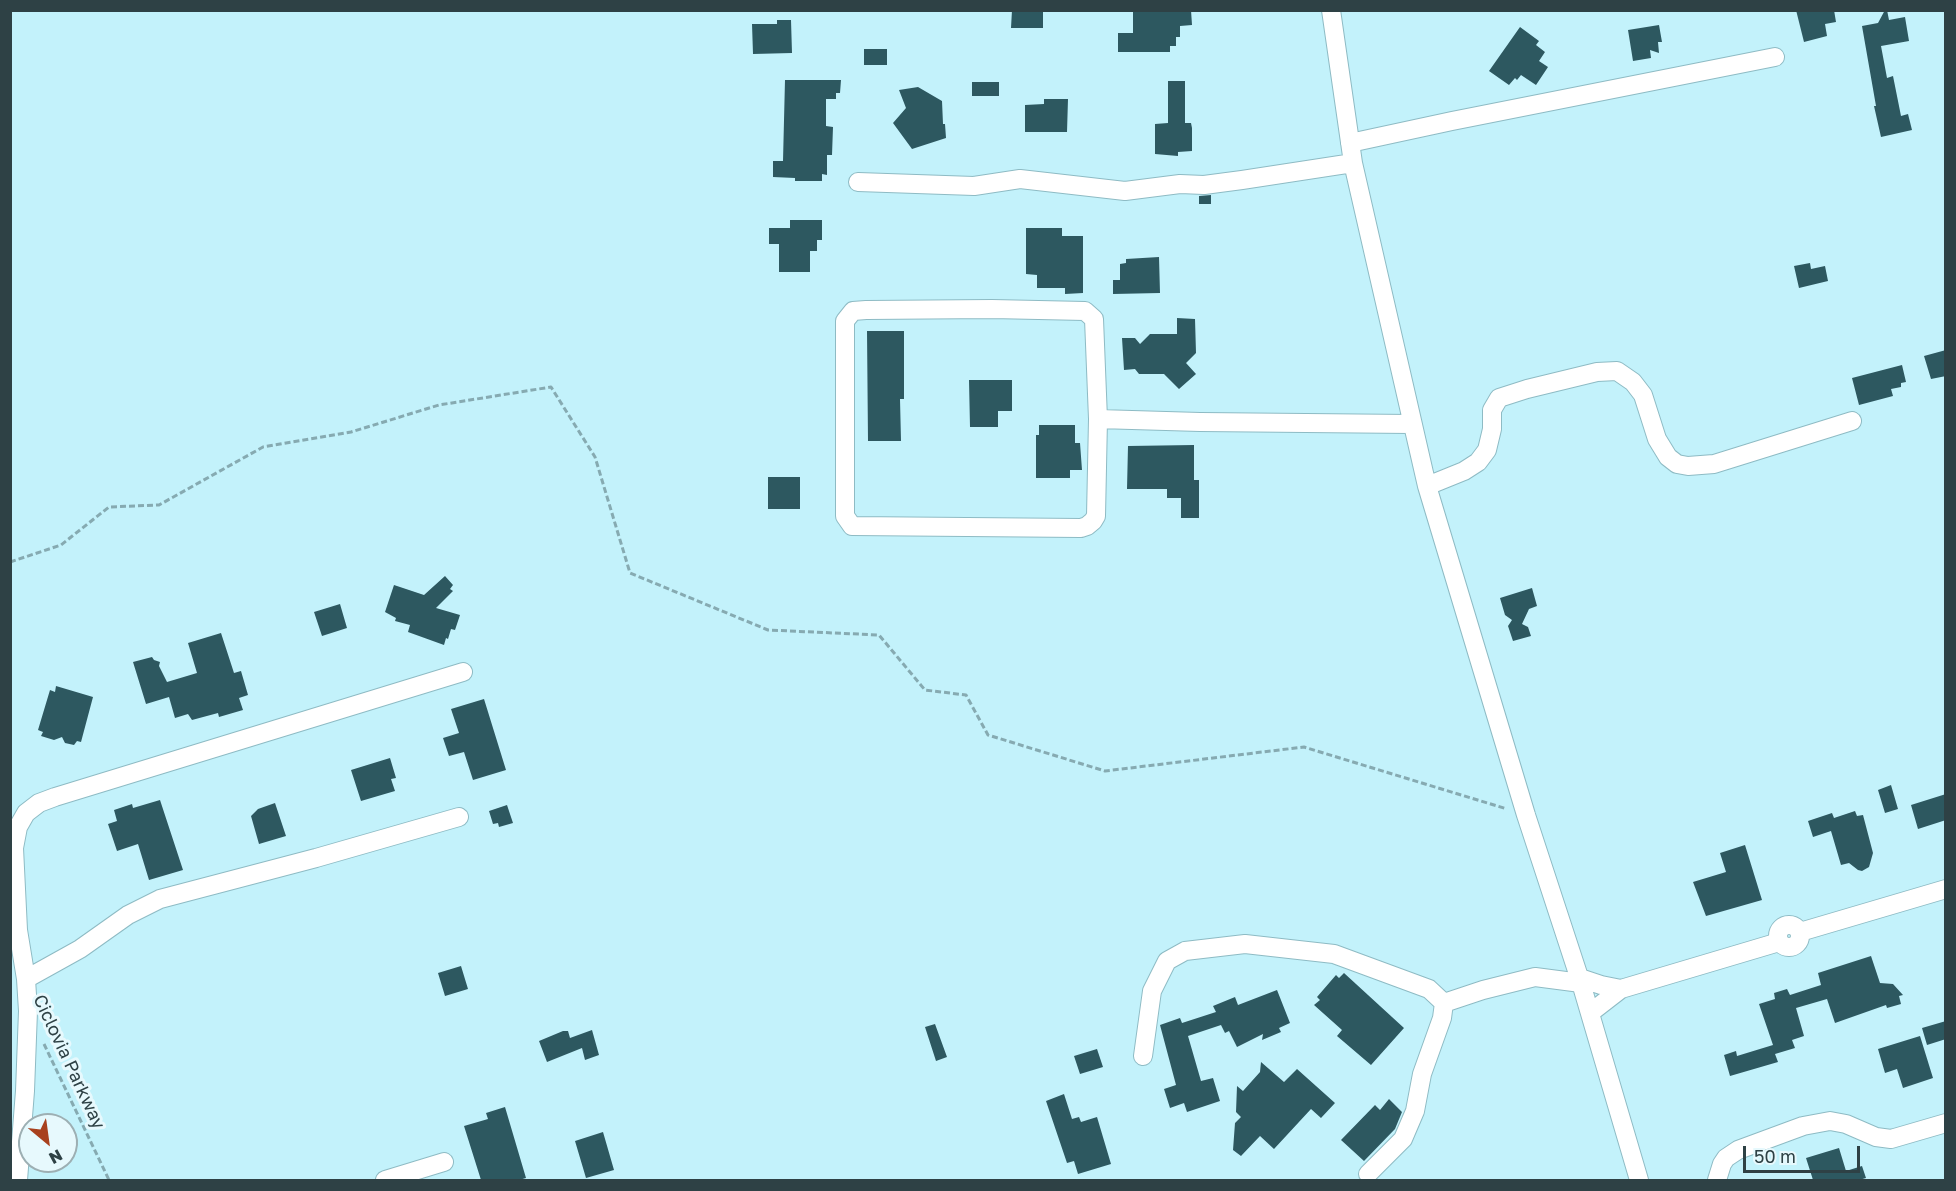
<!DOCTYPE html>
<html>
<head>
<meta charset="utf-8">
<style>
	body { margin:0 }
	#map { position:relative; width:1956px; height:1191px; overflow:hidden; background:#c3f2fb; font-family:"Golos Text",sans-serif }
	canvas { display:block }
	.frame { position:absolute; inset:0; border:12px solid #2e4145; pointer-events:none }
	.north { position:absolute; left:18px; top:1113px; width:60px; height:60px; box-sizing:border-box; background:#e7f9fd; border:2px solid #9dafb3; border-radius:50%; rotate:151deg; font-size:16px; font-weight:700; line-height:24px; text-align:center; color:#2e4145 }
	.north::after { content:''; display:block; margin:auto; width:21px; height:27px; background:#a8411e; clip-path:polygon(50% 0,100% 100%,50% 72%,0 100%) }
	.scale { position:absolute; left:1743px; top:1146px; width:117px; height:27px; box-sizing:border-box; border:3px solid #2e4145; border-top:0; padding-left:8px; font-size:18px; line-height:21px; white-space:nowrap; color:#2e4145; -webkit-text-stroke:4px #e7f9fd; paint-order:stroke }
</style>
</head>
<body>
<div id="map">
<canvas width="1956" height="1191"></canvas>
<div class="frame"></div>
<div class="north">N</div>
<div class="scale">50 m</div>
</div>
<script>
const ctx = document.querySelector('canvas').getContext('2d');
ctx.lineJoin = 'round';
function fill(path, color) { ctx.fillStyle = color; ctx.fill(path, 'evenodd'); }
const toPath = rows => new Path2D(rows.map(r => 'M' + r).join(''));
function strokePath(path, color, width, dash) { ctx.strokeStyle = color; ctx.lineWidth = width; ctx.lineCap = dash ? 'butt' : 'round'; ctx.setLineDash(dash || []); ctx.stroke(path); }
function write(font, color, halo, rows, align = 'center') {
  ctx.font = font + ' "Golos Text",sans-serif'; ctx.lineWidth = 6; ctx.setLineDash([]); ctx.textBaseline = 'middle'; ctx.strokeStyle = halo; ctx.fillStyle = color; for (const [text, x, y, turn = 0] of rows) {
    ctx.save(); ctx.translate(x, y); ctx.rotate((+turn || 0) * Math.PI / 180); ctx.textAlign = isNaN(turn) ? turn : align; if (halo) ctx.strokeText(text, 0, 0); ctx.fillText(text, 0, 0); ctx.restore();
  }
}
const building = toPath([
	[1012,10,1043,10,1043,28,1011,28],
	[1133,10,1191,10,1192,25,1180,26,1180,37,1176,37,1176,46,1170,46,1170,52,1118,52,1118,33,1133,33],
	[1796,10,1834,10,1836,22,1825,24,1827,36,1804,42],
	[1885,10,1887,10,1889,20,1905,17,1909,41,1881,46,1887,78,1893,76,1901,116,1908,114,1912,130,1881,137,1874,106,1876,106,1862,26,1878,23],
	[777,20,791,20,792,53,753,54,752,24,777,24],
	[1659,25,1662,42,1658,42,1659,53,1650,50,1651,58,1633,61,1628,30],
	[1520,27,1539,41,1536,45,1545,52,1539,61,1548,67,1536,85,1521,75,1517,80,1515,78,1509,85,1489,71],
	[864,49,887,49,887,65,864,65],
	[785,80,841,80,840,93,836,93,836,99,826,99,826,126,833,127,832,155,827,155,827,175,822,174,822,181,795,181,795,178,773,177,773,161,783,161],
	[1168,81,1185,81,1185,123,1191,123,1192,128,1192,151,1178,152,1178,156,1155,154,1155,124,1168,123],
	[972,82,999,82,999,96,972,96],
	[918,87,942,101,943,124,945,124,946,138,912,149,893,123,906,108,899,90],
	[1044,99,1068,99,1067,132,1025,132,1025,105,1044,104],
	[1211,195,1211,204,1199,204,1199,196],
	[790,220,822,220,822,240,817,240,817,251,810,251,810,272,779,272,779,244,769,244,769,228,790,228],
	[1026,228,1062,228,1062,236,1083,236,1083,293,1065,294,1065,288,1037,288,1037,275,1026,274],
	[1159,257,1160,293,1113,294,1113,280,1120,280,1120,264,1126,263,1126,259],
	[1810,263,1811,269,1825,266,1828,281,1799,288,1794,266],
	[1177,318,1195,319,1196,353,1186,363,1196,374,1179,389,1164,374,1139,374,1135,369,1124,370,1122,338,1135,338,1140,344,1150,334,1177,334],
	[867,331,904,331,904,399,900,399,901,441,868,441],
	[1946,350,1946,376,1931,379,1924,356],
	[1902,365,1906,382,1901,383,1901,387,1891,389,1893,396,1859,405,1852,378],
	[969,380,1012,380,1012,411,998,411,998,427,970,427],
	[1039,425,1075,425,1075,443,1080,443,1082,470,1070,470,1070,478,1036,478,1036,435,1039,435],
	[1194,445,1194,480,1199,480,1199,518,1181,518,1181,498,1167,498,1167,489,1127,489,1128,446],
	[768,477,800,477,800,509,768,509],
	[445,576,453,585,450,589,453,591,436,608,460,615,455,630,451,629,448,639,446,638,444,645,408,632,410,625,395,621,396,618,385,612,394,585,424,595],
	[1532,588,1537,606,1529,609,1522,624,1528,627,1531,636,1513,641,1508,626,1512,620,1505,615,1500,598],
	[340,604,347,628,322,636,314,612],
	[221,633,234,673,241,671,248,695,239,698,243,710,219,717,218,713,192,720,188,714,175,718,169,697,146,704,133,662,152,657,154,660,160,662,159,666,167,682,197,673,188,643],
	[56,686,93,697,81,742,77,741,74,745,65,743,62,737,54,740,41,736,43,732,38,730,50,690,55,692],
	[484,699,506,770,473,780,464,752,449,756,443,738,459,733,451,709],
	[390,758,396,778,391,779,395,791,361,801,351,770],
	[1891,785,1898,809,1885,813,1878,790],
	[1946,794,1946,820,1918,829,1911,805],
	[160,800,183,870,149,880,138,844,117,851,108,824,117,821,114,810,132,804,133,808],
	[275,803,286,836,259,844,251,816,258,809],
	[507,805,513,823,499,827,498,823,493,824,489,811],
	[1855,811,1857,816,1863,815,1873,853,1869,867,1862,871,1858,870,1849,863,1841,865,1831,831,1813,837,1808,821,1832,813,1834,818],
	[1745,845,1762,900,1706,916,1693,882,1726,872,1720,853],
	[1871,956,1880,983,1893,984,1903,995,1899,996,1901,1004,1887,1008,1886,1005,1835,1023,1827,999,1796,1008,1804,1036,1792,1040,1795,1048,1775,1054,1778,1062,1730,1076,1724,1055,1736,1051,1737,1056,1773,1045,1759,1004,1775,999,1774,993,1787,989,1790,995,1821,985,1818,973],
	[461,966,468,989,445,996,438,973],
	[1344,973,1404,1028,1371,1065,1337,1036,1342,1030,1314,1005,1320,1000,1317,997,1336,975,1339,978],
	[1277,990,1290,1023,1279,1028,1281,1032,1262,1040,1263,1034,1237,1047,1229,1031,1225,1033,1221,1025,1188,1036,1201,1081,1213,1078,1220,1101,1187,1112,1184,1103,1170,1108,1164,1089,1176,1085,1160,1025,1180,1018,1182,1023,1216,1012,1213,1006,1235,997,1238,1005],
	[1946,1021,1946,1039,1927,1045,1922,1028],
	[935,1024,947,1057,936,1061,925,1027],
	[592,1030,599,1055,585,1060,582,1048,547,1062,539,1041,563,1031,568,1031,570,1038],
	[1920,1036,1933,1078,1903,1088,1897,1069,1885,1073,1878,1049],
	[1097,1049,1103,1067,1080,1074,1074,1056],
	[1261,1062,1284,1082,1297,1069,1335,1103,1321,1118,1311,1109,1274,1149,1260,1136,1241,1156,1233,1150,1235,1123,1241,1117,1236,1112,1237,1086,1243,1091,1260,1072],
	[1064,1094,1072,1119,1079,1117,1081,1122,1097,1117,1111,1164,1078,1174,1074,1161,1067,1163,1046,1101],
	[1389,1099,1402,1112,1395,1129,1364,1161,1341,1140,1375,1105,1380,1110],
	[505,1107,526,1178,519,1180,481,1180,464,1126,488,1119,486,1113],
	[603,1132,614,1170,586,1178,575,1141],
	[1839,1148,1846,1171,1862,1166,1866,1178,1859,1180,1813,1180,1806,1158]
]);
const path = toPath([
	[10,562,61,545,109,507,159,505,263,447,351,432,439,405,551,387,595,457,630,573,768,630,879,635,925,690,966,695,988,735,1105,771,1304,747,1507,809],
	[44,1044,109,1180]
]);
const minor = toPath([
	[1331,10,1353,163,1427,486,1526,815,1581,983,1639,1180],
	[1350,143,1452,121,1775,57],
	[858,182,974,186,1020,179,1125,191,1180,184,1204,185,1242,180,1353,163],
	[1098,419,1094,319,1085,311,992,309,866,310,853,311,845,321,845,516,852,526,1081,528,1087,526,1093,521,1096,516,1098,419,1200,422,1411,424],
	[1427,486,1464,471,1478,462,1487,450,1492,429,1492,410,1499,398,1527,389,1597,372,1617,371,1633,382,1643,395,1657,439,1668,457,1677,464,1688,466,1714,464,1852,421],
	'1778 936a11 11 0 1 1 22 0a11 11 0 1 1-22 0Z',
	[1800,932,1946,889],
	[1580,978,1601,985,1621,989],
	[26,979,80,949,128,915,160,899,316,858,459,817],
	[1444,1003,1483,990,1535,977,1581,983],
	[1590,1013,1621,989,1779,942],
	[1143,1056,1152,991,1167,961,1185,951,1245,944,1334,954,1429,989,1444,1003,1442,1018,1422,1074,1415,1111,1403,1139,1368,1174],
	[18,1180,25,1091,28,1011,26,979,18,930,14,848,18,827,26,813,39,803,55,797,463,672],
	[385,1180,444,1162],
	[1717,1180,1722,1164,1726,1158,1738,1150,1803,1126,1830,1121,1846,1124,1876,1137,1891,1139,1946,1123]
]);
const streetNames = [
	["Ciclovia Parkway",69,1062,65]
];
fill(building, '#2d5860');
strokePath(minor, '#8ebbc4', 20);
strokePath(path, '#86aab1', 3, [6, 3]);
strokePath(minor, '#fff', 18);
write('18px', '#2e4145', '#e7f9fd', streetNames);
</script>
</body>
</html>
